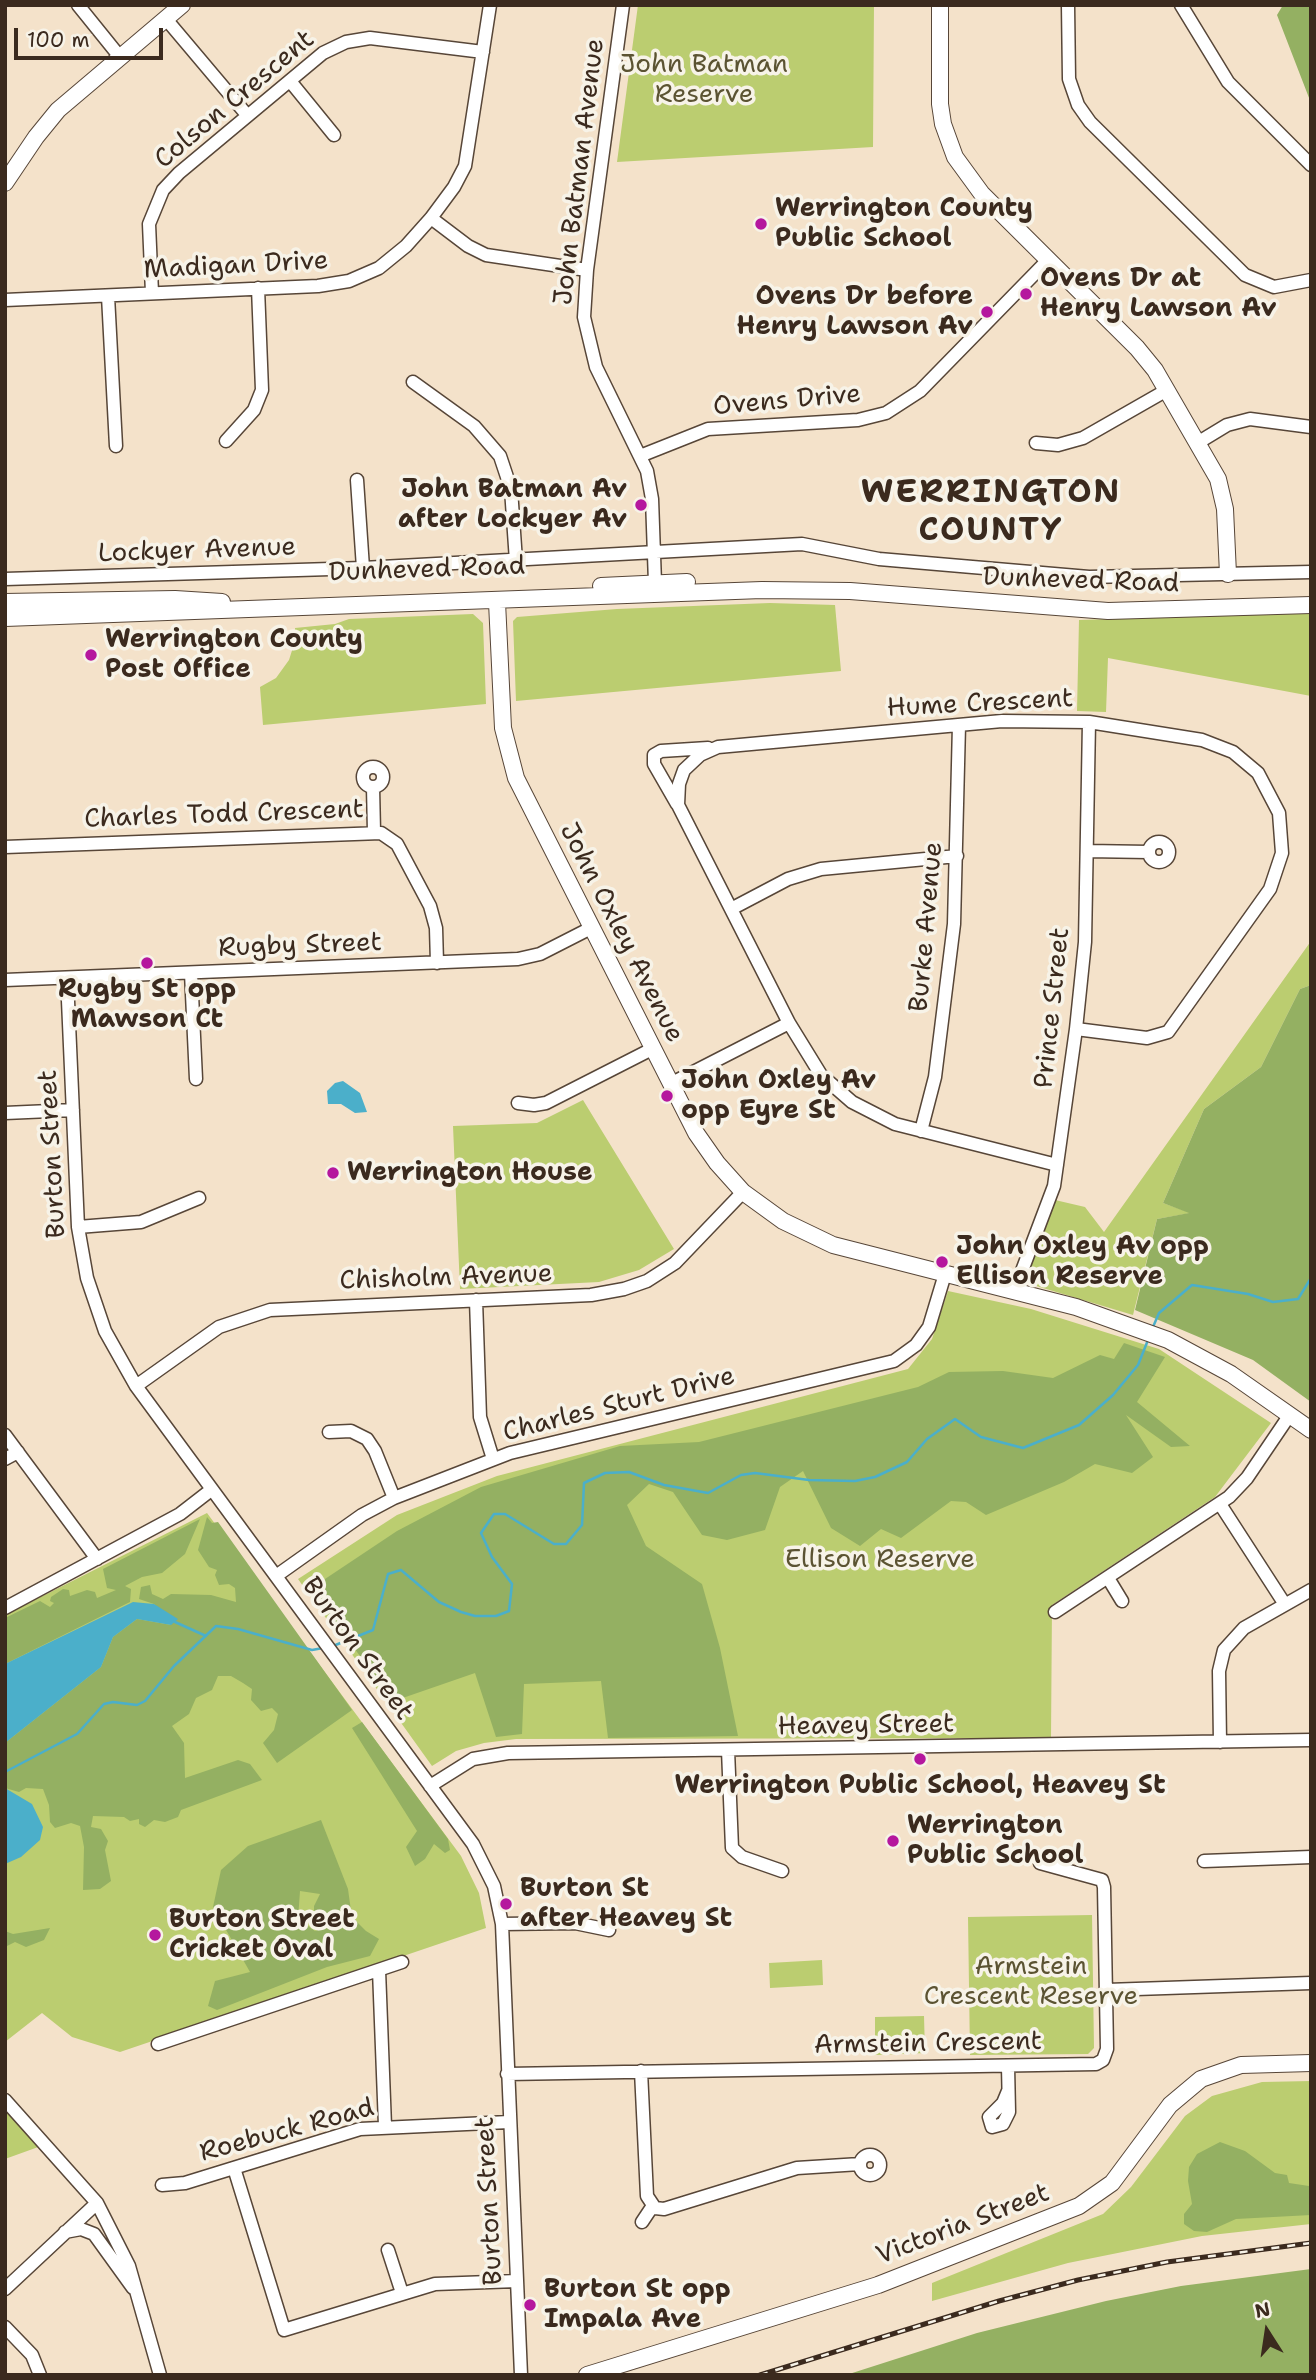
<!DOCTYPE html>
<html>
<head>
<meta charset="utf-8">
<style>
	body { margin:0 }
	#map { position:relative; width:1316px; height:2380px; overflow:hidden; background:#f4e2ca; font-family:"Shantell Sans",sans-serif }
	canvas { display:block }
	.frame { position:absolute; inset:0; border:7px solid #3b2a1e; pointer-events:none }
	.north { position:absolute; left:1232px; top:2296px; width:70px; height:70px; -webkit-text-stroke:5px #f7f3e8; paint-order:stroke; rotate:348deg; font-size:19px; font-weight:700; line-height:28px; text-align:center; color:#3b2a1e }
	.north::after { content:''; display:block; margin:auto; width:24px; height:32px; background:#3b2a1e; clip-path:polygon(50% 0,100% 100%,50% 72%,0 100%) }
	.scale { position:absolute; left:14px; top:28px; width:149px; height:32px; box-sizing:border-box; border:4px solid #3b2a1e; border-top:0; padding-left:9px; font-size:21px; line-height:24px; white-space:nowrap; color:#3b2a1e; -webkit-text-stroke:5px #f7f3e8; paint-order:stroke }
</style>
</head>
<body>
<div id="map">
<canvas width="1316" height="2380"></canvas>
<div class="frame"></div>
<div class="north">N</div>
<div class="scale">100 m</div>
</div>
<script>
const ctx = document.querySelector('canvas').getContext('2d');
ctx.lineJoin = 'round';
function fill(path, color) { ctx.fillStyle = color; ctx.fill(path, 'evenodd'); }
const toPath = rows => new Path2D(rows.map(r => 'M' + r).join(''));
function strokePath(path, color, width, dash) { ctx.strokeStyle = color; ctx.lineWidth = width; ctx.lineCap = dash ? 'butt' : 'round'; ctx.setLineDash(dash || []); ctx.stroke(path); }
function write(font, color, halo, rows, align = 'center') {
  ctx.font = font + ' "Shantell Sans",sans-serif'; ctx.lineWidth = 7; ctx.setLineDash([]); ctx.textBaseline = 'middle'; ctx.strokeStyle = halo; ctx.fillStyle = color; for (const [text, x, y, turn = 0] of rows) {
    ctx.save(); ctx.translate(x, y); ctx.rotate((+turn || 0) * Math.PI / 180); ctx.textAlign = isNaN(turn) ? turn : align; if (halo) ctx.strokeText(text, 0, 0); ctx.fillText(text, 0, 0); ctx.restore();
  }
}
const green = toPath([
	[638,5,874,5,873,147,617,162],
	[770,603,835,605,841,671,516,701,513,621,517,617,617,609],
	[1311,613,1311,696,1108,658,1106,712,1077,711,1079,620],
	[473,614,483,623,486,704,263,725,260,687,276,678,289,660,295,641,295,628,335,624,349,619],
	[1311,941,1311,985,1300,989,1261,1067,1204,1109,1163,1203,1191,1213,1157,1219,1133,1315,1033,1285,1027,1276,1055,1200,1085,1207,1104,1232],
	[583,1100,674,1249,639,1270,599,1282,460,1289,453,1126,537,1123],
	[948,1291,1031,1309,1159,1349,1271,1423,1215,1497,1052,1605,1051,1738,516,1739,484,1743,456,1751,432,1766,298,1579,397,1515,497,1476,908,1369,932,1339],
	[207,1513,461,1856,479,1893,486,1928,120,2052,72,2037,42,2013,5,2042,5,1615],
	[1092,1915,1094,2048,1088,2054,970,2055,968,1917],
	[822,1960,823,1985,770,1988,769,1963],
	[924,2016,925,2053,875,2055,875,2017],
	[1311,2081,1311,2224,1202,2236,1068,2263,932,2301,932,2283,1103,2214,1131,2187,1185,2116,1212,2096,1262,2082],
	[5,2109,41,2146,5,2159]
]);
const forest = toPath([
	[1283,5,1311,5,1311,103,1277,15],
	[1311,985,1311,1402,1253,1360,1135,1310,1157,1219,1189,1213,1163,1203,1204,1109,1261,1067,1300,989],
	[1124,1343,1165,1357,1137,1402,1190,1446,1171,1447,1126,1415,1153,1457,1132,1473,1095,1464,1064,1482,986,1515,966,1502,951,1501,901,1538,881,1529,860,1546,831,1528,803,1471,780,1487,765,1530,727,1540,702,1535,673,1492,649,1484,627,1505,646,1546,702,1584,720,1648,738,1736,608,1738,601,1681,524,1684,522,1734,496,1737,475,1673,394,1701,320,1603,325,1579,397,1531,481,1487,620,1446,699,1442,918,1387,949,1372,1003,1371,1053,1378,1100,1355,1114,1359],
	[207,1517,212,1523,218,1522,352,1710,277,1763,263,1743,274,1730,278,1714,272,1708,261,1711,251,1700,252,1689,243,1683,231,1676,218,1676,212,1690,196,1698,189,1714,172,1726,184,1743,185,1778,238,1760,250,1764,262,1780,181,1810,178,1817,165,1822,154,1820,145,1827,139,1824,139,1819,130,1821,124,1817,93,1816,91,1827,101,1829,108,1841,105,1850,111,1881,100,1889,83,1890,84,1847,80,1826,71,1823,55,1828,50,1822,49,1805,43,1789,26,1788,19,1792,5,1788,5,1743,101,1667,113,1637,137,1619,171,1625,154,1604,139,1599,141,1587,150,1585,152,1594,163,1599,171,1594,211,1595,236,1602,235,1588,229,1584,219,1585,215,1575,217,1570,209,1567,198,1550],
	[200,1519,185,1554,162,1573,142,1577,125,1586,131,1589,130,1602,5,1664,5,1618,40,1601,50,1607,54,1603,50,1601,51,1597,63,1589,69,1590,70,1596,87,1590,95,1592,97,1598,116,1590,107,1588,103,1569],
	[362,1722,448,1839,450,1850,445,1853,434,1844,425,1859,415,1866,406,1847,417,1831,352,1728],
	[321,1820,348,1889,351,1911,321,1924,314,1917,314,1906,320,1894,300,1891,298,1919,315,1931,353,1918,366,1931,379,1939,370,1956,327,1967,217,2010,208,2006,215,1981,250,1972,213,1907,221,1870,248,1846],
	[50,1928,44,1940,26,1947,15,1942,5,1947,5,1931,13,1934],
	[1220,2142,1245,2151,1275,2173,1287,2175,1289,2183,1309,2186,1311,2215,1236,2219,1207,2232,1194,2231,1184,2224,1184,2214,1192,2204,1188,2181,1189,2167,1197,2154],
	[1311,2269,1311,2373,1308,2374,846,2375,977,2333,1106,2301,1181,2286]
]);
const water = toPath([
	[343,1081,360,1093,367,1112,355,1113,341,1104,328,1104,327,1091,335,1083],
	[133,1602,154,1604,178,1619,171,1625,137,1619,113,1637,101,1667,5,1743,5,1664],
	[5,1788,32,1804,43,1827,40,1840,21,1857,5,1864]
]);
const stream = toPath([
	[1153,1327,1159,1313,1192,1285,1248,1294,1273,1302,1298,1299,1311,1278],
	[175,1622,206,1636],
	[333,1646,373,1630,388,1574,401,1570,439,1602,461,1612,475,1616,496,1616,509,1611,512,1584,492,1557,481,1533,494,1514,505,1514,554,1544,566,1544,582,1525,584,1483,605,1473,629,1472,664,1485,708,1493,741,1475,755,1473,809,1480,855,1481,875,1477,907,1462,927,1439,955,1419,981,1437,1023,1448,1079,1425,1113,1395,1138,1365,1148,1340],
	[5,1772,77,1734,104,1704,113,1702,137,1705,145,1701,174,1666,216,1626,238,1629,312,1650,323,1648]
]);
const street = toPath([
	[78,5,120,57],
	[623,5,587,270,584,317,596,367,647,471,652,499,655,583],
	[1068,5,1069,79,1078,105,1090,122,1245,275,1274,287,1311,280],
	[1181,5,1228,82,1311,165],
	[166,19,247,115],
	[290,81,334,135],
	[431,218,468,246,486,255,587,270],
	[152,293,149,224,163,190,179,173,323,53,346,42,370,38,483,52],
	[108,296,116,446],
	[5,300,318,286,349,281,379,268,406,246,431,218,454,187,465,166,490,5],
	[413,382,474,426,500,456,511,489,516,561],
	[226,441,254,410,262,390,258,288],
	[1199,442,1227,425,1250,419,1311,427],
	[1036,443,1058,445,1083,438,1167,390],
	[640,456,708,429,858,420,886,413,920,391,1048,260],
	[357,480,363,568],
	[5,579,363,568,802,544,879,559,1089,577,1311,572],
	'363 777a10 10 0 1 1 20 0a10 10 0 1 1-20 0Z',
	[373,787,374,832],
	[677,804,654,764,654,755,661,751,708,748],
	'1149 852a10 10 0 1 1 20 0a10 10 0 1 1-20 0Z',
	[5,847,381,833,397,844,430,906,436,928,437,963],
	[1087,851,1149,852],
	[731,909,788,879,821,869,957,856],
	[191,973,196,1079],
	[67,978,78,1227,87,1278,105,1331,136,1386,473,1844,494,1886,502,1924,521,2375],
	[5,980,518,959,540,954,591,928],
	[670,1084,789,1023],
	[518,1103,534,1105,546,1103,652,1049],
	[5,1113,73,1110],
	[921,1131,935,1077,954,924,959,725],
	[1057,1165,895,1124,852,1102,821,1075,789,1023,678,805,679,784,684,770,700,755,718,747,1002,721,1089,722,1202,740,1233,752,1258,773,1279,813,1282,853,1270,889,1168,1032,1147,1038,1076,1029],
	[78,1227,141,1222,199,1198],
	[1014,1292,1054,1186,1076,1029,1085,942,1089,722],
	[476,1300,480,1417,493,1459],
	[136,1386,219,1327,270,1310,591,1295,624,1289,647,1281,675,1263,743,1192],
	[329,1432,351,1431,367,1439,375,1451,394,1498],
	[5,1435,97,1559],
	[5,1459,18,1452],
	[1220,1504,1284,1603],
	[276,1576,362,1515,394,1498,510,1453,894,1361,916,1345,929,1327,945,1274],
	[1108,1578,1122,1601],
	[5,1608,180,1514,211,1490],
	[1055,1612,1229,1497,1247,1478,1289,1416],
	[1220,1742,1219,1671,1224,1650,1244,1628,1311,1590],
	[728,1750,732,1848,742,1857,782,1871],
	[430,1786,473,1759,508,1753,1311,1740],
	[1204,1861,1311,1857],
	[502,1924,575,1923,609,1930],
	[379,1970,385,2126],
	[1107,1990,1311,1983],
	[158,2044,402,1962],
	[1008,2066,1009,2112,1003,2124,992,2127,989,2117,1003,2103,1008,2091],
	[641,2071,647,2196,655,2208,664,2209,797,2168,860,2164],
	[507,2074,1096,2064,1103,2060,1107,2049,1104,1887,1102,1880,1040,1863],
	[5,2100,97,2203,129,2266,160,2375],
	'860 2165a10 10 0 1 1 20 0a10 10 0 1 1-20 0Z',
	[234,2168,284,2330,435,2284,517,2281],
	[162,2185,185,2183,360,2129,509,2122],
	[642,2222,652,2207],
	[65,2232,81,2229,94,2234,133,2288],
	[388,2250,402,2293],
	[5,2289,97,2203],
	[5,2327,32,2355,40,2375]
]);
const secondary = toPath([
	[940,5,940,104,943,124,955,157,982,194,1137,348,1155,370,1218,479,1225,509,1228,574],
	[5,183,36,137,58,110,182,5],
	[601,586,687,582],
	[5,602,175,599,222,602],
	[497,602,503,728,516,778,696,1133,717,1163,743,1192,783,1221,833,1245,1076,1307,1168,1340,1231,1374,1311,1430],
	[5,618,762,590,850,591,1108,611,1311,605],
	[587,2375,878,2285,1079,2206,1112,2183,1170,2105,1201,2079,1241,2065,1311,2063]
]);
const rail = toPath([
	[760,2375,999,2301,1078,2280,1167,2262,1311,2243]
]);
const markers = [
	[761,224,7,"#b5179e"],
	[1026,294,7,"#b5179e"],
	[987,312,7,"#b5179e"],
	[641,505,7,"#b5179e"],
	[91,655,7,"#b5179e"],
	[147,963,7,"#b5179e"],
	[667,1096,7,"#b5179e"],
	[333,1173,7,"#b5179e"],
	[942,1262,7,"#b5179e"],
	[920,1759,7,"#b5179e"],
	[893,1841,7,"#b5179e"],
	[506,1904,7,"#b5179e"],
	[155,1935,7,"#b5179e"],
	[530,2305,7,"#b5179e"]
];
const parkNames = [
	["John Batman",704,65],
	["Reserve",704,95],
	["Ellison Reserve",880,1560],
	["Armstein",1031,1967],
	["Crescent Reserve",1031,1997]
];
const streetNames = [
	["Colson Crescent",235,100,-40],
	["John Batman Avenue",580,172,-83],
	["Madigan Drive",236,266,-3],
	["Ovens Drive",787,401,-5],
	["Lockyer Avenue",197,551,-2],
	["Dunheved Road",427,570,-2],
	["Dunheved Road",1081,581,2],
	["Hume Crescent",980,704,-3],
	["Charles Todd Crescent",224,815,-2],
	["Burke Avenue",927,927,-85],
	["John Oxley Avenue",621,933,63],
	["Rugby Street",300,946,-2],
	["Prince Street",1053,1008,-84],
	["Burton Street",53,1154,-93],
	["Chisholm Avenue",446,1278,-2],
	["Charles Sturt Drive",619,1405,-14],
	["Burton Street",357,1649,54],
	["Heavey Street",866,1726,-1],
	["Armstein Crescent",928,2044,-1],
	["Roebuck Road",287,2131,-15],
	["Burton Street",490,2201,-93],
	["Victoria Street",963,2225,-21]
];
const poiNames = [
	["Werrington County",775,209],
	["Public School",775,239],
	["Ovens Dr at",1040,279],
	["Henry Lawson Av",1040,309],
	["Ovens Dr before",973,297,"right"],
	["Henry Lawson Av",973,327,"right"],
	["John Batman Av",627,490,"right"],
	["after Lockyer Av",627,520,"right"],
	["Werrington County",105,640],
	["Post Office",105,670],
	["Rugby St opp",147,990,"center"],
	["Mawson Ct",147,1020,"center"],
	["John Oxley Av",681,1081],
	["opp Eyre St",681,1111],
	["Werrington House",347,1173],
	["John Oxley Av opp",956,1247],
	["Ellison Reserve",956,1277],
	["Werrington Public School, Heavey St",920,1786,"center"],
	["Werrington",907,1826],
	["Public School",907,1856],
	["Burton St",520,1889],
	["after Heavey St",520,1919],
	["Burton Street",169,1920],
	["Cricket Oval",169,1950],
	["Burton St opp",544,2290],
	["Impala Ave",544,2320]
];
const districtNames = [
	["WERRINGTON",991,493],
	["COUNTY",991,531]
];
fill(green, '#bbcd70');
fill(forest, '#94b062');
fill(water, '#4bafca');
strokePath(stream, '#4bafca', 2.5);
strokePath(street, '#574638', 15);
strokePath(secondary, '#574638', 18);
strokePath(street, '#fff', 12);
strokePath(secondary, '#fff', 16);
strokePath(rail, '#3b2a1e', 5);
strokePath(rail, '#f7f3e8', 2.5, [8]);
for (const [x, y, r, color] of markers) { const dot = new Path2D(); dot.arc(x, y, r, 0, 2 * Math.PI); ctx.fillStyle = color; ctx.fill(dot); strokePath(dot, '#f7f3e8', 2.5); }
write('26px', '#5b5332', '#f7f3e8', parkNames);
write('26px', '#3b2a1e', '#f7f3e8', streetNames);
write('bold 26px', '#3b2a1e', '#f7f3e8', poiNames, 'left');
ctx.letterSpacing = '2px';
write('bold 33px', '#3b2a1e', '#f7f3e8', districtNames);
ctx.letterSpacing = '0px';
</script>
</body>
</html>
